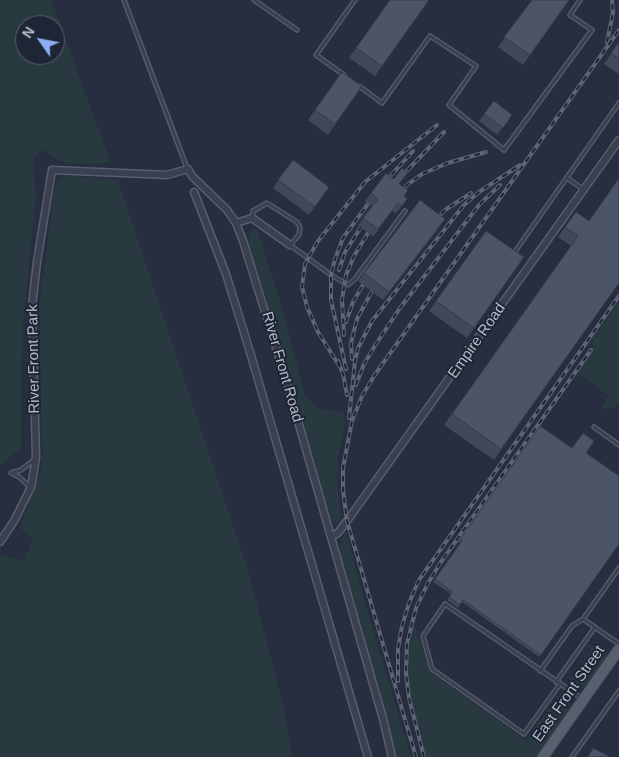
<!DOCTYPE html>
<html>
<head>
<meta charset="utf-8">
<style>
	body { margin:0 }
	#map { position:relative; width:619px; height:757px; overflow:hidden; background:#262e3f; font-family:Helvetica,sans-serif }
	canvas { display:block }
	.north { position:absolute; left:15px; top:15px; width:50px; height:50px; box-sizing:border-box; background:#1e2534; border:1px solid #5b6170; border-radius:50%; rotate:303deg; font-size:14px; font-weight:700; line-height:20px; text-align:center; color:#b6bbc9 }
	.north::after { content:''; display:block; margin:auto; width:18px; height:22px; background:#8fadf5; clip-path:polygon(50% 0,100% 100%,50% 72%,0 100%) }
</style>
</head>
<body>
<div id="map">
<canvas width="619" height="757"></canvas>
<div class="north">N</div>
</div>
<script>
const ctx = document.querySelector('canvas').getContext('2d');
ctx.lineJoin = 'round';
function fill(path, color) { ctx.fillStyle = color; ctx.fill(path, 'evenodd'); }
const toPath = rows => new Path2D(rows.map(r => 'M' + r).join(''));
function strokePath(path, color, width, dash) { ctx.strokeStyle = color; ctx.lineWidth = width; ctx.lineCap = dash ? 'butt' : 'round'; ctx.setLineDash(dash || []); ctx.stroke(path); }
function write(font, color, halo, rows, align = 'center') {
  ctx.font = font + ' Helvetica,sans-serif'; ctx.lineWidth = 4; ctx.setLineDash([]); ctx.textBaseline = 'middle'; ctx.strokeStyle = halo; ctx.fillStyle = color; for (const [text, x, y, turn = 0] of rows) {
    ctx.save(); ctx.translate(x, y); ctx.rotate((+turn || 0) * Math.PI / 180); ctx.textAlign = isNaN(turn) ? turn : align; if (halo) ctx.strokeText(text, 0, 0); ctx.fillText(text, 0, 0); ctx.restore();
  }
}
const green = toPath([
	[0,0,51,0,111,163,67,164,42,150,33,159,36,196,22,333,21,449,0,465],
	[25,25,55,25,55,55,25,55],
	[65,175,118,180,248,570,283,704,292,757,0,757,0,555,1,554,24,561,33,539,20,528,42,466,39,307,55,186],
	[257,229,279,297,305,394,316,408,344,412,345,425,338,459,337,479,341,521,339,523,334,522,329,516,263,289,248,245,249,234,253,230],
	[619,302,619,403,613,408,605,409,601,407,609,396,577,373,593,350,593,347,591,341],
	[346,530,364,599,411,757,396,757,354,601,341,559,340,544],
	[414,623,431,673,526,740,562,691,569,698,570,704,568,710,537,757,426,757,411,702,408,679,409,652],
	[597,641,607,648,605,660,586,687,579,689,574,687,567,683,591,650,586,645,588,644,593,647]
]);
const lane = toPath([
	[124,0,187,168],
	[254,0,297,30],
	[344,75,316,55,355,0],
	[359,86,382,103,430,36,476,66,449,105,504,150,592,30,570,15,580,0],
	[567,178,583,189],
	[252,218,253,211,267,203,297,222,300,227,299,235,290,245,331,275,348,285,355,279,405,211],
	[514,253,619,103],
	[594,427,619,445],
	[11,473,21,470,34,460],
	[12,473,19,477,30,487],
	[583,619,619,644],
	[540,671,572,626,583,619,619,568],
	[556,682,595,627],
	[560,684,524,734,432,669,423,636,445,604,581,698],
	[572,757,619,691]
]);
const street = toPath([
	[194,192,226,274,250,352,368,757],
	[236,223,252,218,290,245],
	[331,537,338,533,347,521,619,140],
	[0,542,14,521,31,487,36,458,32,306,37,262,52,170,167,175,188,169,192,176,227,210,236,223,243,241,287,383,383,719,392,757]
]);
const primary = toPath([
	[543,757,619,649]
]);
const rail = toPath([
	[607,42,613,13,612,0],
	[400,178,444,132],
	[384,183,413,151],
	[398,195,407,185,422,174,448,163,486,152],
	[434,222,445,210,471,193],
	[339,270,345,252,361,227],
	[346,322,353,302,363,285],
	[344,335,342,300,346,275,354,256,368,233],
	[352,359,351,343,357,319,372,291],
	[338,361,343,374,347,395],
	[340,367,318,332,307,307,302,287,305,264,318,241,365,182,437,125],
	[346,369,331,300,331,275,335,259,343,238,368,204],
	[356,385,364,364,376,344,400,308,479,205,500,185],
	[349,418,355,361,358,348,372,321,464,205,479,192,520,165],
	[398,681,398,649,402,626,409,603,419,580,619,296],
	[416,757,347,521,343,490,343,468,352,421,362,396,374,376,619,30],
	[424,757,409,698,406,673,407,644,416,608,428,583,441,562,591,350]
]);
const wall = toPath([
	[390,0,429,0,375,76,349,58],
	[532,0,569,0,523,65,498,47],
	[619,42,619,74,604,64],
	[342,72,362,86,328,135,308,120],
	[494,101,512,115,497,135,479,121],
	[293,160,329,187,309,215,273,188],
	[400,184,404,196,407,199,396,213,392,211,373,237,358,225,372,206,365,201,371,193],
	[576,212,619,283,494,460,444,425,571,246,558,237],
	[440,227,383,300,358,281,364,273],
	[486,231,524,257,467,338,429,311],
	[540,426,572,448,586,453,619,544,539,657,462,602,458,608,447,600,451,594,433,582,460,543,458,542]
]);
const building = toPath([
	[390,0,429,0,382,66,356,48,390,0],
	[532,0,569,0,530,55,504,37,532,0],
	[619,42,619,59,611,53,619,42],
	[342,72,362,86,335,124,315,110,342,72],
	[494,101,512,115,503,128,484,114,494,101],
	[293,160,329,187,315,207,278,180,293,160],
	[402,168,408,172,399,184,408,190,404,196,407,199,402,206,398,203,378,229,363,218,378,199,371,193,386,173,394,179,402,168],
	[619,178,619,283,501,449,452,414,578,236,565,227,576,212,589,221,619,178],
	[420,200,445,219,389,292,364,273,420,200],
	[486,231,524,257,474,328,436,301,486,231],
	[540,426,572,448,583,433,594,441,586,453,619,476,619,544,541,655,463,600,460,605,449,597,452,592,435,579,462,541,460,539,540,426],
	[593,748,610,757,588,757,593,748]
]);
const streetNames = [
	["Empire Road",477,341,-55],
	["River Front Park",34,359,-91],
	["River Front Road",282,367,74],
	["East Front Street",569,694,-55]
];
fill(green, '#283a40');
strokePath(lane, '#575e6c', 5.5);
strokePath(street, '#575e6c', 9);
strokePath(primary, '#434958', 12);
strokePath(lane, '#3a404f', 3);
strokePath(street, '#3a404f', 6);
strokePath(primary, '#585f6e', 10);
strokePath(rail, '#5c6475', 4);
strokePath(rail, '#1e2534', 2, [5.5]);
fill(wall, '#414859');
fill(building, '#4c5467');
strokePath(building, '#353b48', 1);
write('15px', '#b6bbc9', '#1e2534', streetNames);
</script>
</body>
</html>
